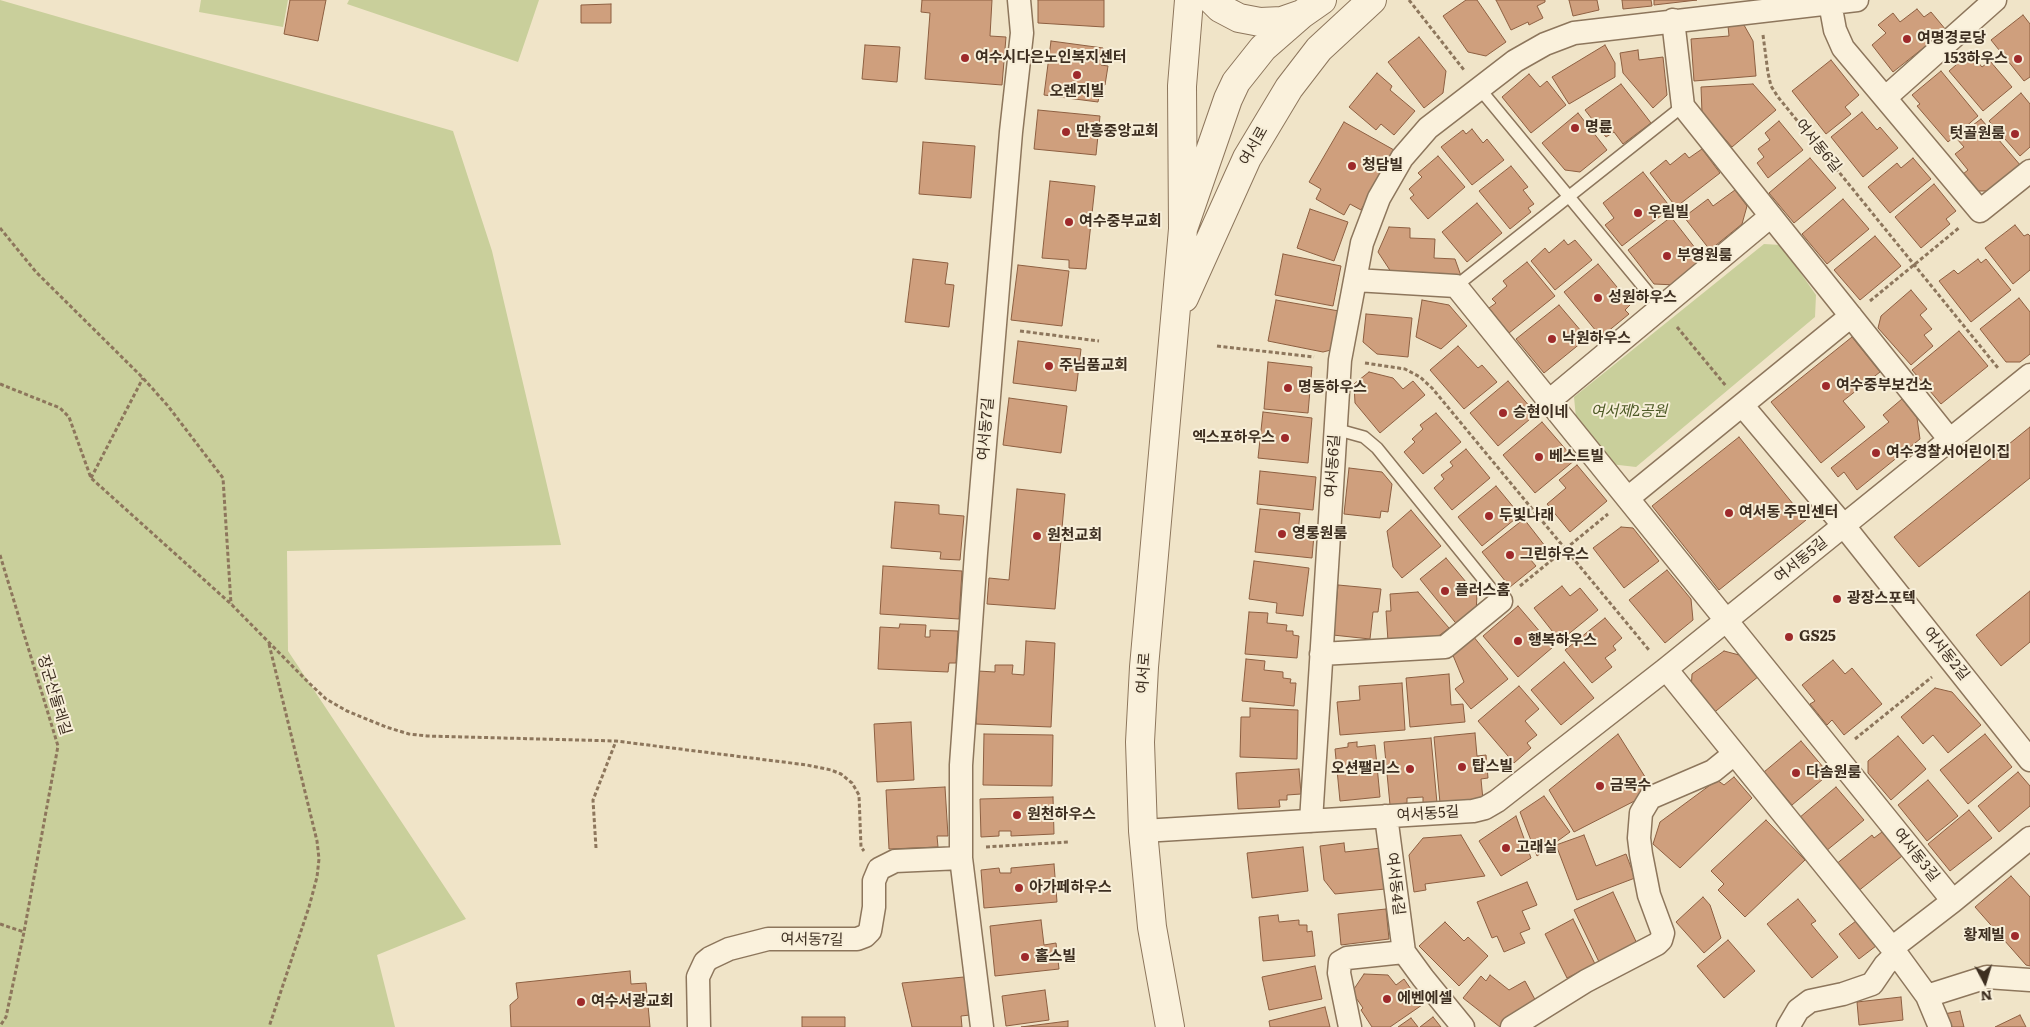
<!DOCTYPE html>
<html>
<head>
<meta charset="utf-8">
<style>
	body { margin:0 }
	#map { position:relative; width:2030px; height:1027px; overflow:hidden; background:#f0e4c8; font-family:Literata,serif }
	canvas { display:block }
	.north { position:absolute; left:1960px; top:957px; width:50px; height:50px; -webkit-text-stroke:4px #f7eed8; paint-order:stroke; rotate:174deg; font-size:14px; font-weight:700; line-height:20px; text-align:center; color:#3d2e20 }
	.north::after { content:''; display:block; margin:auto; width:18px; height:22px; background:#3d2e20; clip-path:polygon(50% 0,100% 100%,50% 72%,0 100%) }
</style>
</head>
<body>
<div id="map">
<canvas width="2030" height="1027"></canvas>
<div class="north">N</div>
</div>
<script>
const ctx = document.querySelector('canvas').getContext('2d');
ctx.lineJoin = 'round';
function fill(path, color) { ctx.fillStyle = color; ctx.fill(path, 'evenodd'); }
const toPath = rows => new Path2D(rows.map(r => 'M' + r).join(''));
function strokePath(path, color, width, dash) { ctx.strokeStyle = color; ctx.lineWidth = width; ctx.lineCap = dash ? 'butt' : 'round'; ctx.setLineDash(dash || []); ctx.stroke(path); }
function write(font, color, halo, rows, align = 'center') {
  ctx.font = font + ' Literata,"Noto Sans KR",serif'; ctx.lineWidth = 4; ctx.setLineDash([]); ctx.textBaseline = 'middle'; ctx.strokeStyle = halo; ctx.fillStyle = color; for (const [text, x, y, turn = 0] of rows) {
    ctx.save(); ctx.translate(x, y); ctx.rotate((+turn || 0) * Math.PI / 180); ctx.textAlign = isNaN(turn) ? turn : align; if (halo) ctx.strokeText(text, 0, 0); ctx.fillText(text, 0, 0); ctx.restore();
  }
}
const green = toPath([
	[0,0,453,131,492,251,561,545,287,551,288,651,466,919,377,955,395,1027,0,1027],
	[201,0,288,0,283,27,199,12],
	[349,0,539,0,518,62,347,4],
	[1764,244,1781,245,1816,295,1815,317,1636,467,1610,464,1576,418,1574,397]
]);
const building = toPath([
	[290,0,326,0,318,41,284,34,290,0],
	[922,0,992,0,990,36,1006,37,1002,85,925,79,930,13,921,12,922,0],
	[1038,0,1104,0,1104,27,1038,23,1038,0],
	[1466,0,1477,0,1506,42,1486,56,1468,52,1443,16,1466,0],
	[1496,0,1545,0,1545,2,1537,6,1543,18,1529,25,1528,22,1511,30,1496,0],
	[1569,0,1597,0,1599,10,1573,16,1569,0],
	[1622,0,1651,0,1652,6,1623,9,1622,0],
	[1654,0,1697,0,1654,5,1654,0],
	[611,4,611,23,581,23,581,5,611,4],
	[1917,9,1924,17,1931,12,1946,30,1893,72,1872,45,1886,33,1878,25,1893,13,1900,22,1917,9],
	[2023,15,2030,24,2030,77,2024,81,1991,40,2023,15],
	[1744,25,1753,41,1756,76,1694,81,1691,39,1729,36,1728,26,1744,25],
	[1419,37,1446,71,1443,93,1424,108,1388,62,1419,37],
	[1051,41,1103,48,1101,65,1108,66,1105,85,1101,85,1098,102,1044,95,1051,41],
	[865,45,900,47,897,82,862,79,865,45],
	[1605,45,1615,63,1615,77,1569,104,1552,77,1605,45],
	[1638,50,1639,60,1663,57,1667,95,1653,108,1623,73,1620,53,1638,50],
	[1970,53,1982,67,1990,61,2012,87,1983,111,1949,71,1970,53],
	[1831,60,1859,95,1845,107,1851,114,1826,134,1792,91,1831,60],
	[1941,71,1978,116,1948,142,1917,106,1920,104,1912,95,1941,71],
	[1377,73,1392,86,1390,90,1415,111,1394,135,1381,124,1376,130,1349,107,1377,73],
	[1529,74,1540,87,1547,81,1566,105,1531,133,1502,97,1529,74],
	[1621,84,1651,123,1623,144,1614,132,1606,137,1585,110,1621,84],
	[1753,84,1776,110,1732,147,1702,113,1701,87,1753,84],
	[2021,93,2030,104,2030,147,2020,156,1989,121,2021,93],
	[1038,110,1100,116,1096,155,1034,149,1038,110],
	[1862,112,1877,130,1880,127,1898,148,1863,177,1831,137,1862,112],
	[1578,113,1607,150,1580,172,1565,170,1542,143,1578,113],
	[1981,119,2021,166,1991,191,1978,191,1963,174,1968,170,1955,154,1964,147,1957,139,1965,132,1967,135,1972,131,1969,128,1981,119],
	[1779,121,1803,150,1768,178,1757,163,1764,157,1758,149,1770,140,1765,133,1779,121],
	[1344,122,1394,150,1361,210,1350,204,1344,215,1316,199,1321,189,1309,182,1344,122],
	[1472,129,1483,143,1487,139,1504,160,1472,185,1441,147,1463,130,1466,134,1472,129],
	[923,142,975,146,971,198,919,194,923,142],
	[1702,149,1720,173,1676,207,1650,173,1666,160,1670,165,1685,153,1689,158,1702,149],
	[1438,156,1465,187,1428,219,1410,198,1414,195,1409,189,1422,177,1418,173,1438,156],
	[1810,158,1836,188,1794,223,1769,193,1810,158],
	[1913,158,1931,179,1890,213,1868,187,1897,163,1901,168,1913,158],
	[1511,166,1528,187,1523,190,1534,204,1528,208,1531,212,1510,229,1479,191,1511,166],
	[1643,172,1671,208,1622,246,1605,225,1614,218,1603,203,1643,172],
	[1050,181,1095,186,1086,269,1069,268,1069,260,1042,258,1050,181],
	[1934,184,1956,211,1946,219,1950,224,1921,248,1895,217,1934,184],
	[1735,190,1747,206,1742,224,1710,250,1684,217,1708,199,1713,206,1735,190],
	[1843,199,1869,229,1827,264,1802,234,1843,199],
	[1477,203,1502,233,1467,262,1442,232,1477,203],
	[1310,209,1348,222,1334,261,1297,248,1310,209],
	[1671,217,1706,262,1676,285,1654,284,1628,250,1671,217],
	[2015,225,2024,236,2028,234,2030,236,2030,270,2013,284,1985,248,2015,225],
	[1389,227,1410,228,1410,238,1435,239,1434,258,1455,259,1461,276,1457,280,1395,278,1378,252,1389,227],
	[1875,236,1901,266,1860,300,1834,270,1875,236],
	[1564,240,1568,245,1575,240,1592,260,1555,290,1531,261,1545,248,1549,253,1564,240],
	[1283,254,1341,266,1333,306,1275,295,1283,254],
	[913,259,948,263,945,284,954,285,949,327,905,322,913,259],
	[1978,259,1981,263,1986,259,2011,290,1971,322,1939,281,1954,270,1958,274,1978,259],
	[1527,262,1555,296,1509,333,1489,308,1496,303,1492,299,1507,286,1503,281,1527,262],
	[1598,264,1631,304,1625,310,1629,314,1601,337,1564,292,1598,264],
	[1018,265,1069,271,1062,326,1011,320,1018,265],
	[1911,290,1927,309,1920,315,1932,329,1924,335,1933,346,1911,365,1878,328,1881,316,1911,290],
	[2019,298,2030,312,2030,354,2020,362,2006,362,1980,329,2019,298],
	[1276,300,1339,311,1331,350,1323,352,1268,341,1276,300],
	[1422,300,1449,305,1467,326,1441,349,1416,337,1422,300],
	[1559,305,1587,338,1544,373,1516,339,1559,305],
	[1366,314,1412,318,1408,357,1377,354,1363,342,1366,314],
	[1959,331,1988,366,1941,404,1912,370,1959,331],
	[1852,337,1880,372,1843,401,1865,427,1821,463,1771,402,1852,337],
	[1018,341,1081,349,1076,391,1013,383,1018,341],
	[1458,346,1478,368,1482,365,1497,382,1464,409,1430,370,1458,346],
	[1268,362,1312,367,1308,413,1264,409,1268,362],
	[1369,372,1393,378,1403,389,1413,381,1425,395,1380,433,1355,403,1354,384,1369,372],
	[1508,381,1536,414,1498,446,1470,413,1508,381],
	[1009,398,1067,406,1061,453,1003,445,1009,398],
	[1902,399,1917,418,1920,439,1857,490,1844,472,1838,477,1831,468,1889,422,1883,415,1902,399],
	[1263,412,1312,418,1308,463,1258,458,1263,412],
	[1436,413,1461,442,1423,474,1404,452,1415,442,1412,439,1423,429,1420,425,1436,413],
	[1542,422,1575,460,1535,493,1503,455,1542,422],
	[2030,427,2030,478,1919,567,1894,537,2030,427],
	[1739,437,1806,520,1719,590,1652,506,1739,437],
	[1466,449,1490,478,1452,510,1434,488,1444,479,1441,475,1453,466,1450,462,1466,449],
	[1577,465,1607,501,1570,532,1547,504,1566,488,1559,480,1577,465],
	[1349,468,1382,472,1392,484,1388,512,1381,511,1380,518,1344,514,1349,468],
	[1260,471,1316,477,1313,510,1257,504,1260,471],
	[1496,486,1520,515,1482,546,1458,517,1496,486],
	[1017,489,1065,494,1055,609,987,604,989,578,1009,580,1017,489],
	[895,502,939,505,939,514,964,516,960,560,940,559,941,552,891,548,895,502],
	[1260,509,1300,513,1298,533,1314,535,1312,558,1255,552,1260,509],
	[1411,510,1441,546,1402,578,1393,567,1387,531,1411,510],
	[1524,519,1545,546,1530,559,1536,566,1510,587,1482,552,1524,519],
	[1621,527,1633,528,1659,561,1624,588,1593,548,1621,527],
	[1446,558,1466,582,1458,588,1462,594,1471,587,1477,595,1476,613,1459,627,1420,579,1446,558],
	[1254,561,1309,568,1303,616,1276,613,1277,603,1249,599,1254,561],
	[883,566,962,571,959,619,880,614,883,566],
	[1667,570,1691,599,1693,620,1665,643,1629,600,1667,570],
	[1338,585,1381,589,1378,612,1373,612,1370,639,1333,635,1338,585],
	[1562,586,1570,596,1580,588,1598,610,1560,641,1534,608,1562,586],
	[2030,591,2030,642,2001,666,1976,635,2030,591],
	[1418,592,1449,628,1436,638,1388,641,1386,611,1391,611,1390,594,1418,592],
	[1518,606,1553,647,1518,677,1483,636,1518,606],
	[1249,612,1268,613,1267,623,1287,625,1286,631,1293,631,1293,635,1299,636,1297,658,1245,654,1249,612],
	[1605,618,1622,638,1613,646,1616,650,1605,658,1612,667,1592,683,1565,650,1605,618],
	[900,624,926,625,925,637,930,637,930,630,958,631,956,663,949,663,948,672,878,669,880,627,899,628,900,624],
	[1473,636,1508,679,1471,709,1455,689,1464,682,1452,653,1473,636],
	[1026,641,1055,643,1051,727,976,724,978,671,995,672,995,665,1013,665,1012,674,1024,675,1026,641],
	[1724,651,1743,656,1759,676,1711,715,1691,691,1692,674,1724,651],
	[1246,659,1265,661,1264,670,1283,672,1283,678,1291,679,1290,683,1296,683,1294,706,1242,701,1246,659],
	[1833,660,1845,674,1852,668,1882,704,1844,735,1832,720,1827,725,1810,704,1815,701,1802,685,1833,660],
	[1564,662,1594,698,1561,725,1531,690,1564,662],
	[1449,674,1451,705,1463,704,1465,722,1410,727,1406,678,1449,674],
	[1402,683,1405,730,1340,735,1337,702,1360,700,1359,686,1402,683],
	[1519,686,1539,709,1525,721,1537,735,1527,743,1531,748,1514,763,1478,721,1519,686],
	[1935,688,1952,692,1981,725,1948,753,1933,735,1923,744,1901,717,1935,688],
	[1250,708,1298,710,1297,759,1240,757,1241,717,1250,717,1250,708],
	[911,722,914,780,877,782,874,724,911,722],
	[1475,733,1477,756,1486,755,1488,778,1481,779,1483,800,1440,803,1434,737,1475,733],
	[984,734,1053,735,1052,786,983,785,984,734],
	[1618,734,1654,791,1574,832,1549,790,1618,734],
	[1985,734,2012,767,1968,804,1940,770,1985,734],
	[1898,736,1926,769,1891,800,1868,773,1868,761,1898,736],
	[1431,738,1437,803,1423,804,1423,797,1407,798,1407,803,1390,805,1384,742,1431,738],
	[1801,741,1829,774,1792,805,1764,772,1801,741],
	[1357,742,1357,747,1375,745,1380,797,1340,801,1335,749,1348,747,1348,743,1357,742],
	[1299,769,1301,794,1287,795,1287,800,1279,800,1280,807,1238,809,1236,773,1299,769],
	[2018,772,2030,786,2030,806,1999,832,1978,806,2018,772],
	[1734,777,1752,798,1680,868,1653,844,1660,822,1717,780,1724,785,1734,777],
	[1928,780,1958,816,1927,841,1898,805,1928,780],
	[945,787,948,836,937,836,938,847,889,849,886,790,945,787],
	[1836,787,1864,820,1826,851,1799,818,1836,787],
	[1544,796,1570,832,1537,856,1520,812,1544,796],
	[1053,797,1054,834,1011,836,1011,831,999,831,999,836,981,837,980,799,1053,797],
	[1969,810,1992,838,1950,871,1928,844,1969,810],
	[1516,816,1531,858,1501,876,1479,841,1516,816],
	[1766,820,1805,860,1745,917,1718,890,1724,884,1711,871,1766,820],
	[1882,832,1902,856,1857,892,1835,865,1872,835,1874,838,1882,832],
	[1461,835,1485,876,1425,884,1426,890,1414,892,1409,855,1423,838,1461,835],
	[1584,835,1596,866,1626,854,1635,878,1577,900,1556,845,1584,835],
	[1344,843,1345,852,1381,848,1385,889,1335,894,1324,880,1320,846,1344,843],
	[1303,847,1308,891,1252,898,1247,853,1303,847],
	[1054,864,1057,902,984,908,981,870,999,868,1000,873,1011,873,1011,868,1054,864],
	[2011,876,2030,897,2030,966,2026,965,1975,907,2011,876],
	[1527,882,1537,905,1522,911,1530,929,1520,933,1525,943,1504,952,1497,936,1492,938,1477,902,1527,882],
	[1613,892,1639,948,1601,966,1574,910,1613,892],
	[1703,897,1710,905,1721,938,1704,953,1676,922,1703,897],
	[1798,899,1816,921,1811,924,1838,957,1812,978,1767,924,1798,899],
	[1386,909,1389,939,1341,945,1338,914,1386,909],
	[1278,915,1279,922,1299,920,1299,925,1307,925,1307,932,1312,931,1315,956,1263,961,1259,917,1278,915],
	[1573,919,1595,964,1567,978,1545,934,1573,919],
	[1041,920,1044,945,1056,943,1059,969,995,976,990,926,1041,920],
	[1856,921,1876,946,1859,959,1839,934,1856,921],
	[1445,922,1464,941,1468,937,1488,956,1459,986,1419,946,1445,922],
	[1728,940,1755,971,1724,998,1697,966,1728,940],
	[1315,966,1322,999,1269,1010,1262,977,1315,966],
	[630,971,631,984,646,983,650,1027,511,1027,510,1005,518,998,516,983,630,971],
	[1364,974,1388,975,1396,985,1404,979,1422,1005,1390,1027,1372,1027,1361,1010,1363,1008,1352,992,1364,974],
	[1490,975,1509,990,1525,981,1539,1007,1504,1027,1500,1027,1463,998,1481,976,1486,981,1490,975],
	[964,977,970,1015,961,1016,962,1027,912,1027,902,983,964,977],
	[1045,990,1049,1020,1006,1026,1002,996,1045,990],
	[1901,997,1903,1020,1859,1025,1857,1002,1901,997],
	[1325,1007,1330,1027,1270,1027,1269,1021,1325,1007],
	[1960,1011,1964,1027,1947,1027,1944,1014,1960,1011],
	[2020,1015,2026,1027,1995,1027,2020,1015],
	[802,1017,845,1017,845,1027,802,1027,802,1017],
	[1433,1017,1441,1027,1420,1027,1433,1017],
	[1411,1018,1418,1027,1398,1027,1411,1018],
	[1068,1021,1068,1027,1021,1027,1068,1021]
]);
const path = toPath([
	[1409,0,1464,70],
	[1763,35,1768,73,1771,86,1778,97,1998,368],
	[0,228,36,272,143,378,168,406,223,478,231,604],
	[1870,301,1960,227],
	[1677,327,1726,386],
	[1020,331,1099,341],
	[1217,346,1314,357],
	[1365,363,1405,369,1420,377,1432,388,1649,650],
	[0,384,60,408,69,417,91,478,231,604,308,682,326,699,347,711,386,727,409,734,427,736,616,741,807,765,831,770,841,774,852,783,859,795,861,847,864,851],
	[91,478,143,378],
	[0,555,58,746,24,932],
	[1520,586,1608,514],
	[269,644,317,841,319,859,317,877,309,907,269,1027],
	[1855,739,1932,677],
	[986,847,1068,842],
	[596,848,593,800,616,741],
	[0,924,24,932,6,1017,0,1026]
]);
const service = toPath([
	[1479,88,1661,308],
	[1456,286,1683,106],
	[1335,429,1364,437,1377,448,1501,601]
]);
const minor = toPath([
	[1830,3,1835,30,1843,48,1980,211,2030,171],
	[1673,20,1683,106,1950,440],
	[1885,98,1995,0],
	[1355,280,1456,286,1953,901,1892,948,1927,996,1987,977,2030,980],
	[1549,401,1771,216],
	[1742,405,1844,526,2030,760],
	[1628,498,1851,316],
	[1321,654,1445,647,1501,601],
	[1666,669,1892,948],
	[1386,816,1404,952,1423,978,1463,1027],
	[1311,821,1340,360,1362,243,1379,198,1402,158,1428,128,1515,61,1545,44,1574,33,1857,0],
	[1143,831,1473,811,1485,808,1497,801,1666,669,2030,375],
	[1953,901,2030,838],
	[1927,996,1940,1027],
	[699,1027,698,977,705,962,710,958,729,949,768,939,857,939,865,936,870,931,874,907,874,881,879,869,895,861,961,858],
	[982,1027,961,858,961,765,976,553,1011,132,1022,33,1019,0],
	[1350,1027,1339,973,1340,962,1347,958,1404,952],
	[1512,1027,1586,981,1657,944,1661,940,1663,933,1649,895,1641,854,1639,838,1641,813,1650,798,1713,771,1734,754],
	[1788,1027,1798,1010,1810,1001,1843,994,1872,984,1885,965,1896,954]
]);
const tertiary = toPath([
	[1189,0,1182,86,1183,229,1228,99,1236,82,1263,48,1302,14],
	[1212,0,1220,8,1239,18,1260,22,1282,21,1302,14,1322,0],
	[1184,298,1247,158,1289,88,1319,49,1372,0],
	[1170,1027,1152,927,1143,831,1140,742,1144,667,1183,229]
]);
const markers = [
	[1907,39,5,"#9e2a2b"],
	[965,58,5,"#9e2a2b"],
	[2018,59,5,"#9e2a2b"],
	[1077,75,5,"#9e2a2b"],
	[1575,128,5,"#9e2a2b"],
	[1066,132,5,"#9e2a2b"],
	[2015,134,5,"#9e2a2b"],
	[1352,166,5,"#9e2a2b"],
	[1638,213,5,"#9e2a2b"],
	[1069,222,5,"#9e2a2b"],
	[1667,256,5,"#9e2a2b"],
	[1598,298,5,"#9e2a2b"],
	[1552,339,5,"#9e2a2b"],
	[1049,366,5,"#9e2a2b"],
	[1826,386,5,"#9e2a2b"],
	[1288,388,5,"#9e2a2b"],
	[1503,413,5,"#9e2a2b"],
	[1285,438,5,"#9e2a2b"],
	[1876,453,5,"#9e2a2b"],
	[1539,457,5,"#9e2a2b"],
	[1729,513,5,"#9e2a2b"],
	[1489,516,5,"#9e2a2b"],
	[1282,534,5,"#9e2a2b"],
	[1037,536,5,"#9e2a2b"],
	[1510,555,5,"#9e2a2b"],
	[1445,591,5,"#9e2a2b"],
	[1837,599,5,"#9e2a2b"],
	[1789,637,5,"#9e2a2b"],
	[1518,641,5,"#9e2a2b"],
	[1462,767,5,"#9e2a2b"],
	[1410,769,5,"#9e2a2b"],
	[1796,773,5,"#9e2a2b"],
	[1600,786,5,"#9e2a2b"],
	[1017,815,5,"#9e2a2b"],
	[1506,848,5,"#9e2a2b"],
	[1019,888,5,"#9e2a2b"],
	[2015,936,5,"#9e2a2b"],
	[1025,957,5,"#9e2a2b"],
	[1387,999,5,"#9e2a2b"],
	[581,1002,5,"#9e2a2b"]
];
const poiNames = [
	["여명경로당",1917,39],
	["여수시다은노인복지센터",975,58],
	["153하우스",2008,59,"right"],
	["오렌지빌",1077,92,"center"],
	["명륜",1585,128],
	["만흥중앙교회",1076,132],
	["텃골원룸",2005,134,"right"],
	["청담빌",1362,166],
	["우림빌",1648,213],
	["여수중부교회",1079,222],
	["부영원룸",1677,256],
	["성원하우스",1608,298],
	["낙원하우스",1562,339],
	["주님품교회",1059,366],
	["여수중부보건소",1836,386],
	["명동하우스",1298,388],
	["승현이네",1513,413],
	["엑스포하우스",1275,438,"right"],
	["여수경찰서어린이집",1886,453],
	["베스트빌",1549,457],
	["여서동 주민센터",1739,513],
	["두빛나래",1499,516],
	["영롱원룸",1292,534],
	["원천교회",1047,536],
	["그린하우스",1520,555],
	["플러스홈",1455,591],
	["광장스포텍",1847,599],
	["GS25",1799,637],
	["행복하우스",1528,641],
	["탑스빌",1472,767],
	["오션팰리스",1400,769,"right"],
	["다솜원룸",1806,773],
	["금목수",1610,786],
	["원천하우스",1027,815],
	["고래실",1516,848],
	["아가페하우스",1029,888],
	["황제빌",2005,936,"right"],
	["홀스빌",1035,957],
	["에벤에셀",1397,999],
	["여수서광교회",591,1002]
];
const streetNames = [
	["여서로",1254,146,-61],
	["여서동6길",1818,146,51],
	["여서동7길",986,429,-85],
	["여서동6길",1333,466,-86],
	["여서동5길",1801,560,-39],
	["여서동2길",1946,654,51],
	["여서로",1144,673,-86],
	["장군산둘레길",54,695,73],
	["여서동5길",1428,814,-4],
	["여서동3길",1916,855,51],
	["여서동4길",1395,884,83],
	["여서동7길",812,940,1]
];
const parkNames = [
	["여서제2공원",1629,412]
];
fill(green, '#c9cf9b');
fill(building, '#cf9f7d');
strokePath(building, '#8d5f41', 1);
strokePath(service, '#8d765c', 14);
strokePath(minor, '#8d765c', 25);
strokePath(tertiary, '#8d765c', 30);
strokePath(path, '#8d765c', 3, [4, 2.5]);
strokePath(service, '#faf1dc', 11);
strokePath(minor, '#faf1dc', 22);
strokePath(tertiary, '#faf1dc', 28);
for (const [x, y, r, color] of markers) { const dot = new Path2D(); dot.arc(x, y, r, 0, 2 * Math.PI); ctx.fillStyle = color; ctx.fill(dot); strokePath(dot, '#f7eed8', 2); }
write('bold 15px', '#3d2e20', '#f7eed8', poiNames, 'left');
write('15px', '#3d2e20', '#f7eed8', streetNames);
write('italic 15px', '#4d5a26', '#f7eed8', parkNames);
</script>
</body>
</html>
